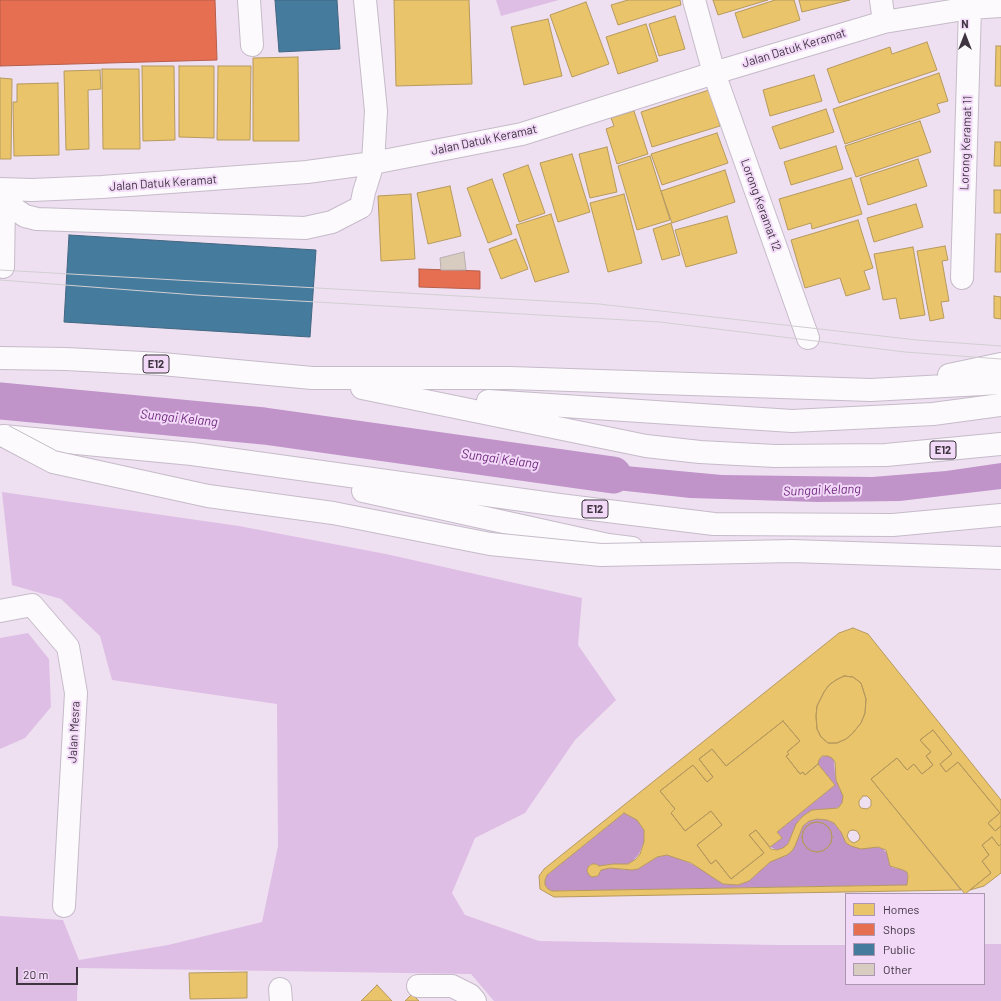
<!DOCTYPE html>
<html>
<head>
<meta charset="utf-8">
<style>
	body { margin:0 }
	#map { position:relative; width:1001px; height:1001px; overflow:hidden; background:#eee0f1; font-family:Barlow,sans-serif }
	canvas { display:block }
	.legend { position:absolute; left:845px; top:893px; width:140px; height:92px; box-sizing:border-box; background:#f3d9f8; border:1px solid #ab97af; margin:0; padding:5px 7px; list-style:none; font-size:12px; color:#3f3541 }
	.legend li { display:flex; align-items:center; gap:8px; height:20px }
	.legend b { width:20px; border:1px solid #ab97af }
	.north { position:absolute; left:945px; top:16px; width:40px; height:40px; -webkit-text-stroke:3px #f3d9f8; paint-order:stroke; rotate:0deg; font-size:11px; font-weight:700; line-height:16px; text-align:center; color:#3f3541 }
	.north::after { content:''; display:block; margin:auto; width:14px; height:18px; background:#3f3541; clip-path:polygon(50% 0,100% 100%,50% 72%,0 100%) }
	.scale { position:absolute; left:16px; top:967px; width:62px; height:18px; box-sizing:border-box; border:2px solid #3f3541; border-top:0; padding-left:5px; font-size:12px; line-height:14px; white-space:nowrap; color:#3f3541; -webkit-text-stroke:3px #f3d9f8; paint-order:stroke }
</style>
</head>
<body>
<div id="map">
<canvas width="1001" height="1001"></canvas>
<ul class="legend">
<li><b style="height:11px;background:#e9c46a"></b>Homes</li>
<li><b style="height:11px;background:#e76f51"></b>Shops</li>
<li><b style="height:11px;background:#457b9d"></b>Public</li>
<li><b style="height:11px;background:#d8cbc0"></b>Other</li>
</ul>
<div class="north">N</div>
<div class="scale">20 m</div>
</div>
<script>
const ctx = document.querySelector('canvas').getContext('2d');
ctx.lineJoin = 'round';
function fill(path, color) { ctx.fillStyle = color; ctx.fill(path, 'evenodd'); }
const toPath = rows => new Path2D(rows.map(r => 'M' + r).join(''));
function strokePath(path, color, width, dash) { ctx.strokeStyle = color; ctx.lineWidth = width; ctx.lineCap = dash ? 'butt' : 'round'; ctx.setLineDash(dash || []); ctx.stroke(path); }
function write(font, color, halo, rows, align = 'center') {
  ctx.font = font + ' Barlow,sans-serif'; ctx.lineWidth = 4; ctx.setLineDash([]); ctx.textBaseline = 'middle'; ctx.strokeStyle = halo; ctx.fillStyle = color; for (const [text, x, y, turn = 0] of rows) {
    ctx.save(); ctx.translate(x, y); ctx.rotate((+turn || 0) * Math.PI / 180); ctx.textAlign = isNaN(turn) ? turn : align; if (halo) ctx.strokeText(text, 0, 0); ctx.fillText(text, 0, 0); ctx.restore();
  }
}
const green = toPath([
	[496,0,559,0,501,16],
	[2,492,239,526,386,554,582,598,578,645,616,700,575,740,525,813,475,838,452,893,465,915,539,941,778,945,846,945,846,984,984,984,984,944,1001,944,1001,1001,494,1001,471,974,78,968,77,1001,0,1001,0,916,63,920,79,960,168,945,262,922,278,846,277,704,112,680,100,636,61,599,12,585],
	[28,633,49,659,51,707,25,738,0,749,0,638]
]);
const water = toPath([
	[562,455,615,465,722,475,872,477,946,471,1001,463,1001,489,900,501,818,502,690,498,562,484],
	[825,755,830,756,834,760,835,774,837,782,843,795,843,800,841,806,834,809,818,809,807,813,799,820,786,847,777,850,770,847,782,838,777,832,835,785,818,764,819,759],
	[624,813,637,820,644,830,644,842,639,854,632,862,627,864,612,864,599,866,596,864,591,864,588,867,587,871,590,876,596,877,601,870,605,869,613,868,626,870,638,869,657,857,667,855,682,860,699,867,723,884,738,885,749,881,770,862,792,851,803,826,809,821,817,819,827,820,834,823,841,832,846,842,851,846,861,848,877,847,883,849,887,853,890,866,894,868,901,869,907,872,908,878,907,885,552,891,548,889,545,885,545,880,547,875]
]);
const homes = toPath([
	[394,0,469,0,472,84,396,86,394,0],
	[628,0,680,0,681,5,618,25,611,5,628,0],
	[713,0,768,0,718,15,713,0],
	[775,0,794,0,800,20,743,38,735,13,775,0],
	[799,0,850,0,802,12,799,0],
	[586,2,609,64,572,77,550,15,586,2],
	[675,16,685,49,659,56,649,24,675,16],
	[548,19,562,76,524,85,511,27,548,19],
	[646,24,658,61,618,74,606,37,646,24],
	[927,42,937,70,839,103,827,69,890,47,892,54,927,42],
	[996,46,1001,46,1001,86,995,86,996,46],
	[298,57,299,141,253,141,253,58,298,57],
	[142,66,174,66,175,140,143,141,142,66],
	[179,66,214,66,214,138,179,137,179,66],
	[218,66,251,66,250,140,217,140,218,66],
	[102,69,139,69,140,149,103,149,102,69],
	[100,70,101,89,88,90,89,149,66,150,64,71,100,70],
	[939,73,948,101,937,104,940,112,845,144,833,109,939,73],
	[814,75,822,101,770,116,763,90,814,75],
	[0,78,12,79,11,159,0,159,0,78],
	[58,83,59,155,14,156,13,102,17,102,17,84,58,83],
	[709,90,720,126,652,147,641,112,709,90],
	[826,109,834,132,780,149,772,127,826,109],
	[634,111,648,154,617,164,606,129,614,126,611,118,634,111],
	[920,121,931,152,856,177,845,146,920,121],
	[717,133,728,163,662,185,651,154,717,133],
	[995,142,1001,142,1001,166,994,166,995,142],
	[836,146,843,169,791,185,784,162,836,146],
	[607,147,617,192,590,198,579,154,607,147],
	[572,154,590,212,558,222,540,163,572,154],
	[650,156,670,220,637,230,618,166,650,156],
	[918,159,927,186,868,205,860,178,918,159],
	[528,165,545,213,519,222,503,174,528,165],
	[725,170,735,202,672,223,661,191,725,170],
	[851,178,862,214,812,229,811,223,788,230,779,199,851,178],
	[492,179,512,234,488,243,467,188,492,179],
	[450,186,461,236,428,244,417,193,450,186],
	[994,190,1001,190,1001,213,994,213,994,190],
	[411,194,415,259,381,261,378,196,411,194],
	[624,194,642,263,608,272,590,203,624,194],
	[916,204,923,227,874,242,867,218,916,204],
	[551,214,569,272,535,282,516,225,551,214],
	[727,216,737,253,686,267,675,230,727,216],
	[858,220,873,268,864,271,870,289,846,296,840,278,805,288,791,240,858,220],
	[671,223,680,255,662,260,653,229,671,223],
	[996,234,1001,234,1001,272,995,272,996,234],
	[516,239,528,269,501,279,489,249,516,239],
	[945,246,948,260,942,261,949,301,941,302,944,318,930,321,917,251,945,246],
	[913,247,925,315,900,319,896,298,883,300,874,254,913,247],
	[994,296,1001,297,1001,319,994,318,994,296],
	[853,628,868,634,1001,800,1001,826,995,831,988,823,1000,813,958,762,946,772,940,764,952,754,933,730,920,740,931,752,926,756,933,765,922,774,914,764,907,770,897,758,871,779,961,890,554,897,540,889,539,876,544,869,839,633,853,628],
	[844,676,853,677,861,683,866,699,865,713,861,723,852,734,846,739,837,743,828,743,821,737,817,729,816,716,817,706,824,692,829,685,836,680,844,676],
	[783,721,800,741,787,752,789,754,786,756,800,774,803,772,805,775,818,764,819,760,822,756,828,756,832,758,835,762,836,780,843,796,842,803,838,808,812,810,803,816,796,824,788,844,783,848,777,850,771,849,756,830,749,835,764,853,731,879,716,860,711,864,697,845,722,825,711,811,685,831,671,813,675,809,660,791,693,765,707,782,713,777,699,759,712,749,726,766,783,721],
	[863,796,867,796,871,800,871,806,867,809,861,808,859,805,859,801,863,796],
	[624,813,637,820,644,830,644,842,640,854,636,859,628,864,613,864,599,866,596,864,592,864,588,867,587,871,589,875,592,877,598,876,601,870,610,868,632,870,638,869,657,857,667,855,691,863,723,884,738,885,749,881,770,862,787,855,792,851,795,846,803,826,809,821,817,819,827,820,834,823,841,832,846,843,851,846,861,849,878,847,886,850,890,866,903,870,907,872,908,876,907,885,552,891,548,889,545,885,545,880,547,875,624,813],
	[853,830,857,831,860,836,859,840,854,843,850,841,847,836,849,831,853,830],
	[844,676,853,677,861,683,866,699,865,713,861,723,852,734,846,739,837,743,828,743,821,737,817,729,816,716,817,706,824,692,829,685,836,680,844,676],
	[783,721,800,741,787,752,789,754,786,756,800,774,803,772,805,775,818,764,835,785,777,832,782,838,770,847,756,830,749,835,764,853,731,879,716,860,711,864,697,845,722,825,711,811,685,831,671,813,675,809,660,791,693,765,707,782,713,777,699,759,712,749,726,766,783,721],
	[933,730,952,754,940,764,946,772,958,762,1000,813,988,823,995,831,1001,826,1001,844,999,846,992,837,982,845,989,855,982,861,991,873,965,894,871,779,897,758,907,770,914,764,922,774,933,765,926,756,931,752,920,740,933,730],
	'802 837a15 15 0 1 1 30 0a15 15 0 1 1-30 0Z',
	'802 837a15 15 0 1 1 30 0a15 15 0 1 1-30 0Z',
	[992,837,999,846,1001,844,1001,873,984,886,970,890,991,873,982,861,989,855,982,845,992,837],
	[247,972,247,998,190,999,189,973,247,972],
	[377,985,392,1001,361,1001,377,985],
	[412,994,419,1001,405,1001,412,994]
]);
const shops = toPath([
	[0,0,215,0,217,60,0,66,0,0],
	[419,269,480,271,480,289,419,287,419,269]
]);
const public = toPath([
	[275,0,337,0,340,49,279,52,275,0],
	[69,235,316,250,310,337,64,322,69,235]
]);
const river = toPath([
	[0,401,264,426,613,475]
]);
const building = toPath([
	[464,252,466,270,441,270,440,258,464,252]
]);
const minor = toPath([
	[249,0,252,45],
	[694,0,714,73,808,338],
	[881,0,884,22],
	[0,189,32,190,102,187,307,172,373,163,522,134,714,73,884,22,970,8,1001,6],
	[0,199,25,216,37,219,305,228,332,222,361,207,364,192,373,163,376,111,365,0],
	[3,267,4,203],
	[962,278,970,8],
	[0,611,32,605,68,647,76,693,64,906],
	[418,986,452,986,470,995,475,1001],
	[280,989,281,1001]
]);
const highway = toPath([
	[0,358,66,359,162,364,312,378,510,378,871,390,1001,383],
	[949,375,1001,364],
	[362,388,646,446,700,452,775,456,886,455,1001,444],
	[488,401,792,421,933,414,1001,405],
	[3,436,192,454,559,505,714,524,893,525,1001,515],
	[363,491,608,545,632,548]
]);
const tram = toPath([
	[0,270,599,304,917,340,1001,346],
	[0,280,196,295,660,322,905,352,1001,359]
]);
const highwayBridge = toPath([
	[4,436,53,462,208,496,333,513,490,544,601,555,792,551,1001,558]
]);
const shields = [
	[156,364,26],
	[943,450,26],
	[595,509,26]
];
const shieldNames = [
	["E12",156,364],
	["E12",943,450],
	["E12",595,509]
];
const streetNames = [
	["Jalan Datuk Keramat",794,48,-17],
	["Jalan Datuk Keramat",484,140,-12],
	["Lorong Keramat 11",966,143,-88],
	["Jalan Datuk Keramat",163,183,-4],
	["Lorong Keramat 12",761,205,70],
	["Jalan Mesra",74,732,-87]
];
const waterNames = [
	["Sungai Kelang",179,418,6],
	["Sungai Kelang",500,459,8],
	["Sungai Kelang",822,490,-2]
];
fill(green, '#dfbee5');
fill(water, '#c093c9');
fill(homes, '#e9c46a');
strokePath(homes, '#b6995e', 1);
fill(shops, '#e76f51');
strokePath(shops, '#b55e4c', 1);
fill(public, '#457b9d');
strokePath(public, '#436681', 1);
strokePath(river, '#c093c9', 37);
fill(building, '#d8cbc0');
strokePath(building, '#b8aeb0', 1);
strokePath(minor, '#c6bbc9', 24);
strokePath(highway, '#c6bbc9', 24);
strokePath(minor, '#fcfafd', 22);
strokePath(highway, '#fcfafd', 22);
strokePath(tram, '#d2ced2', 1);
strokePath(highwayBridge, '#c6bbc9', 24, []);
strokePath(highwayBridge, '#fcfafd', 22);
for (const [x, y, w] of shields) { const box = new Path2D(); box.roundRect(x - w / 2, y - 9, w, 18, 3); ctx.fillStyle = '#f3d9f8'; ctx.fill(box); strokePath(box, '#3f3541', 1); }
write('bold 11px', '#3f3541', null, shieldNames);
write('12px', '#3f3541', '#f3d9f8', streetNames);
write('italic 13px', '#712a80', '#f3d9f8', waterNames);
</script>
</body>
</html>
